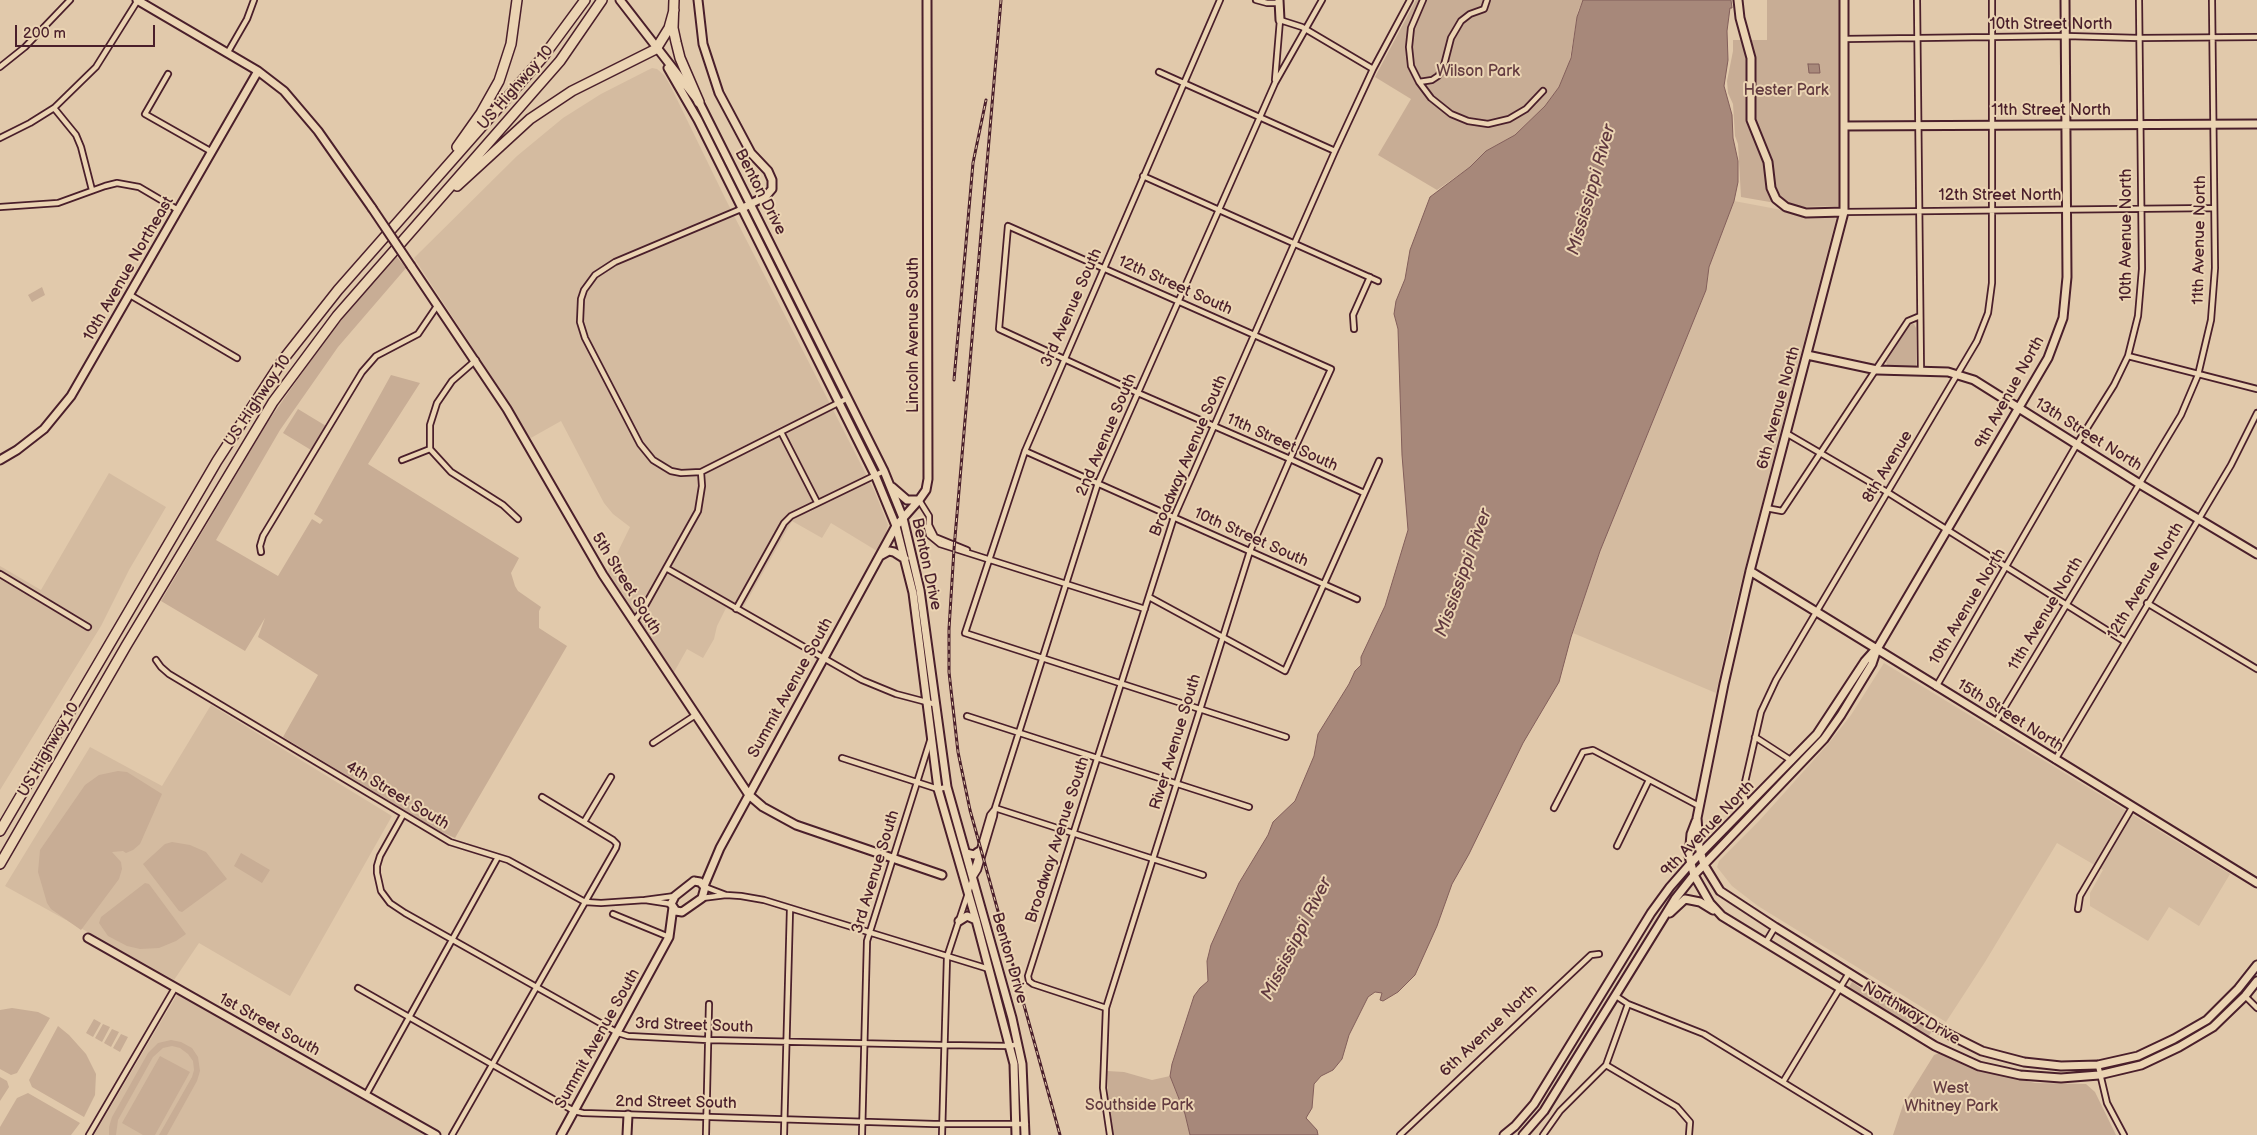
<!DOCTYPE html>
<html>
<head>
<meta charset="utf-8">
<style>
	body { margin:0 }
	#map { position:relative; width:2257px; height:1135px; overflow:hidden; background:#e1c9ab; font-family:"Balsamiq Sans",sans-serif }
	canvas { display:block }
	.scale { position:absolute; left:15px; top:25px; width:140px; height:22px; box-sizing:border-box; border:2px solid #4a1f2b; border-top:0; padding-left:6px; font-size:15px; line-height:18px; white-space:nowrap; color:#4a1f2b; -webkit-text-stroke:4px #ebd4b3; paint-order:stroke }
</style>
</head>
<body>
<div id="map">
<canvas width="2257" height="1135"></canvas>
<div class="scale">200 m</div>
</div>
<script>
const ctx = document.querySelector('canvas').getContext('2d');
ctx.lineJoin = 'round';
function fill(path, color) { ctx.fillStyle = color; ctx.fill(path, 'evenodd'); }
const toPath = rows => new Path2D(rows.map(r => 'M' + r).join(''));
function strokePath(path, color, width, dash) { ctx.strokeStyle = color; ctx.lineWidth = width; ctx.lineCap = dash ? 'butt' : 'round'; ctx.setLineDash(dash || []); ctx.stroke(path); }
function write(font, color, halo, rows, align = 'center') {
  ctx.font = font + ' "Balsamiq Sans",sans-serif'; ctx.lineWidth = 4; ctx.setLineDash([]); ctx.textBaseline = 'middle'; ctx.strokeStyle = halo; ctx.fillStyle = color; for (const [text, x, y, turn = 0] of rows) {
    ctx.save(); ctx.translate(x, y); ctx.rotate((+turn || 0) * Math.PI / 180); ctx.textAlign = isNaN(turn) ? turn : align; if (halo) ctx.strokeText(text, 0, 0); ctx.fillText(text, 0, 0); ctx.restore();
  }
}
const built = toPath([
	[652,68,657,69,664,75,670,85,726,200,874,490,888,525,884,540,877,551,831,523,822,538,792,521,739,615,726,608,717,626,714,639,703,658,687,649,673,674,607,574,630,527,613,514,604,503,561,421,529,439,503,394,414,258,517,156,563,118,601,94],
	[1734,201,1782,210,1801,216,1831,215,1836,219,1732,618,1716,693,1573,633,1600,551,1706,290,1709,267],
	[109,473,166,507,129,570,101,626,0,790,0,566,41,590],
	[1884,663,2230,874,2199,926,2169,907,2148,941,2090,906,2090,893,2103,870,2057,843,1985,962,1946,1022,1758,906,1732,886,1717,867,1719,861,1759,821,1829,743,1851,715],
	[211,705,392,816,290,996,199,943,174,980,5,886,90,747,162,786],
	[178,993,426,1135,94,1135]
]);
const green = toPath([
	[1416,0,1583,0,1578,11,1569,64,1559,87,1545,106,1515,135,1486,151,1470,167,1437,190,1378,155,1411,99,1375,77],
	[1767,0,1839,0,1839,206,1799,207,1741,197,1738,144,1735,136,1733,104,1728,93,1727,81,1733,51,1733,40,1767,40],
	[396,256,406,268,338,347,280,430,216,540,278,576,312,519,320,524,323,520,314,514,391,375,420,383,368,464,519,558,511,573,515,586,518,591,541,607,539,611,539,628,567,646,455,838,439,831,283,737,318,675,258,637,265,618,245,651,161,601,267,423,328,336],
	[42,287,45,295,32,302,28,295],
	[1910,324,1914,324,1916,328,1916,366,1913,368,1888,367,1886,362],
	[298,409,326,426,311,450,283,433],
	[118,771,127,772,162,794,140,844,133,850,126,853,123,851,112,852,121,862,122,869,119,879,81,930,51,909,47,903,38,872,40,850,85,785,99,775],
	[172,842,190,845,206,852,227,879,182,912,179,911,143,864,165,844],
	[241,853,270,870,262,883,234,866],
	[145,883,149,884,186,934,176,941,159,948,140,949,127,946,108,936,99,923,101,917],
	[1852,982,1871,995,1933,1029,1929,1036,1848,989],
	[12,1008,38,1012,50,1018,17,1073,11,1075,0,1069,0,1010],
	[94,1019,101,1023,93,1037,86,1033],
	[103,1024,110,1027,102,1042,95,1038],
	[58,1026,69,1035,86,1054,96,1074,95,1095,84,1117,32,1087,29,1080],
	[112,1029,119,1032,111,1047,104,1043],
	[121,1034,128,1037,120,1052,113,1048],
	[171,1040,181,1042,192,1048,198,1057,200,1071,197,1081,167,1135,159,1135,192,1077,194,1070,193,1061,188,1054,180,1048,172,1046,163,1048,153,1057,118,1120,116,1135,109,1135,109,1127,112,1117,148,1053,158,1043],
	[1939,1053,1985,1071,2035,1083,2086,1084,2095,1092,2116,1135,1893,1135,1903,1105,1934,1055],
	[160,1056,190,1072,155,1135,143,1135,122,1123],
	[1107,1071,1124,1072,1152,1080,1170,1076,1185,1114,1190,1135,1113,1135,1108,1096],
	[0,1077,7,1081,9,1087,0,1101],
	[28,1093,80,1123,71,1135,0,1135,0,1127,17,1098]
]);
const water = toPath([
	[1583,0,1731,0,1732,8,1730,8,1727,31,1728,60,1724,86,1732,115,1733,138,1738,161,1738,182,1734,201,1709,267,1706,290,1600,551,1571,637,1559,682,1523,743,1469,854,1452,884,1437,926,1415,975,1398,992,1383,1001,1380,1000,1382,993,1375,992,1368,997,1349,1035,1342,1059,1333,1070,1321,1076,1314,1084,1312,1108,1306,1118,1317,1130,1318,1135,1190,1135,1185,1114,1170,1076,1172,1064,1194,996,1200,988,1208,981,1207,961,1211,945,1239,883,1268,835,1273,822,1295,801,1314,756,1318,734,1349,684,1355,671,1361,665,1361,657,1385,606,1408,530,1402,455,1398,329,1394,314,1396,301,1405,279,1410,250,1430,197,1470,167,1486,151,1515,135,1545,106,1559,87,1571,58,1577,17,1583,0],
	[1808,64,1819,64,1820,73,1809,73,1808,64]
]);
const street = toPath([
	[1220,0,1025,451,965,633,1286,737],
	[1256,0,1267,3,1279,3],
	[1423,0,1411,28,1409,47,1411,66,1419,82,1431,98,1451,114,1468,121,1488,124,1509,119,1526,109,1543,91],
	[1917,0,1921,371],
	[1844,39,2066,36,2139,38,2257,37],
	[228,52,247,19,254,0],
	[0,67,25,47,70,0],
	[1159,72,1335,151],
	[168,74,145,114,212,152],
	[1275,80,1280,20,1302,27,1373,69],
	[1419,82,1432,80,1438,76,1443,69,1451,38,1461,21,1470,14,1484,9,1487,0],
	[54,108,76,135,81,147,92,190],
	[0,138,30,123,54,108,96,67,138,0],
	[1143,176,1378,281],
	[0,207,58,203,105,186,117,183,139,187,178,210],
	[741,209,615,262,595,275,584,290,581,299,580,322,585,338,640,444,653,460,671,471,681,473,701,472,848,398],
	[1844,212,2214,208],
	[130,295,237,358],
	[1354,329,1353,315,1370,277],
	[2128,356,2257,389],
	[476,360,452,381,437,403,430,425,430,449,451,472,503,505,518,519],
	[781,432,817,502],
	[1786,433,1887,492,2124,641],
	[1025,451,1357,599],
	[402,460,430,449],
	[919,500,929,516,929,525,935,537,967,550],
	[1766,508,1782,511,1908,321,1920,316],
	[929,525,927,527,929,535,940,544,1145,609],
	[261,552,260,546,263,536,362,372,376,356,418,334,437,306],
	[666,568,862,680,896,694,934,704],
	[0,574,88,627],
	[1149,597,1285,671,1379,461],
	[2147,603,2257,669],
	[736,609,784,523,791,516,884,471],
	[633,622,642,611,698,511,702,486,701,472],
	[156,660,161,667,169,674,450,842,508,860,585,902,601,903,645,900],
	[1936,687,2077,444,2114,385,2128,356,2138,316,2142,269,2139,0],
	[967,716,1249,807],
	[1995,723,2181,415,2198,375,2211,320,2215,268,2212,0],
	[1755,737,1792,761],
	[653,743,694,716],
	[842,758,938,789,947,787],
	[2055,760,2231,465,2257,413],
	[1747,806,1743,791,1761,712,1776,680,1977,341,1988,313,1992,283,1992,0],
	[995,808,1203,875],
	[1554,808,1583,752,1593,750,1699,806],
	[403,815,380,856,377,866,377,873,381,891,390,903,405,913,618,1033,628,1036,708,1040,943,1045,1010,1046,1018,1044],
	[584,822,611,777],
	[1617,846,1649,780],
	[973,873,990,815,994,810],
	[726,895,741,896,764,900,989,969],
	[702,898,726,895,705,887],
	[671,904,645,900,675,896],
	[2078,909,2080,896,2133,806],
	[613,914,669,937],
	[1766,942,1775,927],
	[358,988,574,1111,583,1113,934,1124,1026,1124],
	[1616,996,1628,1004,1704,1034,1869,1135],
	[2245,996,2257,1008],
	[1106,1008,1033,984,1029,981,1028,976,1174,517,1335,151,1373,69,1410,0],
	[1606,1065,1677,1107,1690,1122,1689,1135],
	[2098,1065,2107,1103,2124,1135],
	[1783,1082,1849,973],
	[366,1095,498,857],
	[89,1135,175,988],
	[452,1135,616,848,617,844,613,840,542,797],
	[706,1135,709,1004],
	[784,1135,790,909],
	[862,1135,867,941,930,741],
	[942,1135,947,957,973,878,978,870,994,816,995,808,1098,483,1275,83,1322,0],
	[1110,1135,1103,1088,1106,1008,1250,551,1290,459,1331,369,1008,226,999,329,1138,393,1290,459,1364,493],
	[1400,1135,1591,955,1599,954],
	[1543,1135,1560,1111,1606,1065,1628,1004]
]);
const secondary = toPath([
	[137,0,258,71,284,91,318,131,372,208],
	[620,0,699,102,884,471,903,518,920,590,947,787,1012,1018,1022,1064,1025,1135],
	[698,0,703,44,719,93,751,153,768,171,772,180,772,189,766,196,741,209],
	[1279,0,1280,20],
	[1738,0,1740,18,1751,58,1751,120,1768,162,1771,188,1776,199,1786,207,1806,213,1844,212],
	[1844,0,1844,212,1750,571,1724,684,1697,818,1699,847,1704,865,1720,891,1775,927,1944,1032,1982,1051,2024,1062,2061,1066,2098,1065,2138,1056,2174,1039,2207,1020,2238,989,2257,965],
	[668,68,698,120,875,475,896,526,913,593,938,789,976,920,1014,1064,1016,1135],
	[1844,126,2257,124],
	[411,266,507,409,603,575,749,795,763,807,796,825,942,875],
	[1807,355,1877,370,1948,372,1974,380,2143,486,2257,554],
	[0,460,17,450,44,429,71,396,258,71],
	[892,487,907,500,919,500],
	[880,556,889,551,894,552,905,559],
	[1750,571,2257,883],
	[1696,821,1691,834,1689,856,1694,875,1710,903,1722,916,1935,1046,1979,1066,2020,1075,2061,1078,2099,1075,2141,1065,2179,1047,2213,1027,2245,996,2257,981],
	[966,853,974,855,978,852],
	[694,881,700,882,705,887,702,898,682,912,676,911,671,904,675,896,694,881],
	[704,886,720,848,896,526,919,500,926,490,928,479,927,0],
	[1670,913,1685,899,1700,902,1713,910],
	[959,921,967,916,976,920],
	[88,938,436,1135],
	[561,1135,669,937,673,907],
	[627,1135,628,1115],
	[1504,1135,1515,1126,1534,1104,1651,913,1670,887,1691,863,1817,734,1865,661,1874,651],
	[1523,1135,1544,1111,1675,899,1694,875,1824,739,1841,715,1872,664,1877,649,2048,358,2063,318,2067,277,2065,0]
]);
const highway = toPath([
	[674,0,673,28,676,42,680,58,699,102],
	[457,147,481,113,499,81,511,44,517,0],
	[457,186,530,119,572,91,656,49,669,28,674,10],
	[0,831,217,461,282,361,338,290,543,57,585,0],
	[0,864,126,646,273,402,337,316,560,61,602,0]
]);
const rail = toPath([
	[1001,0,954,549,949,629,949,672,958,752,970,810,1060,1135],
	[954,380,973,163,986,100]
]);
const secondaryBridge = toPath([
	[372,208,411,266]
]);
const streetNames = [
	["10th Street North",2051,25],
	["US Highway 10",516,88,-49],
	["11th Street North",2051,111],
	["Benton Drive",760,192,63],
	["12th Street North",2000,196],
	["10th Avenue North",2127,235,-90],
	["11th Avenue North",2200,240,-89],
	["10th Avenue Northeast",129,269,-60],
	["12th Street South",1175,286,24],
	["3rd Avenue South",1072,308,-66],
	["Lincoln Avenue South",914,335,-90],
	["9th Avenue North",2010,393,-61],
	["US Highway 10",258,401,-56],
	["6th Avenue North",1779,408,-75],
	["2nd Avenue South",1107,435,-67],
	["13th Street North",2088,435,32],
	["11th Street South",1282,443,24],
	["Broadway Avenue South",1189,456,-67],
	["8th Avenue",1888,467,-59],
	["10th Street South",1251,538,24],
	["Benton Drive",926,564,78],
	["12th Avenue North",2146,581,-59],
	["5th Street South",626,584,58],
	["10th Avenue North",1968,607,-59],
	["11th Avenue North",2046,614,-59],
	["Summit Avenue South",791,688,-61],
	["15th Street North",2010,716,32],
	["River Avenue South",1176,742,-73],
	["US Highway 10",49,750,-60],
	["4th Street South",397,796,31],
	["9th Avenue North",1708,829,-46],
	["Broadway Avenue South",1058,840,-72],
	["3rd Avenue South",876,872,-73],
	["Benton Drive",1009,958,74],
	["Northway Drive",1911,1014,30],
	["1st Street South",269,1025,29],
	["3rd Street South",694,1026,2],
	["6th Avenue North",1489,1031,-43],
	["Summit Avenue South",598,1039,-61],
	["2nd Street South",676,1103,1]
];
const parkNames = [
	["Wilson Park",1478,72],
	["Hester Park",1786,91],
	["West",1951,1089],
	["Whitney Park",1951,1107],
	["Southside Park",1139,1106]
];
const waterNames = [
	["Mississippi River",1592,190,-74],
	["Mississippi River",1464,573,-70],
	["Mississippi River",1297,939,-63]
];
fill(built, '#d4bba0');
fill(green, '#c8ad95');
fill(water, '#a7887a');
strokePath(water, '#825e5a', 1);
strokePath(street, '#4a1f2b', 8);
strokePath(secondary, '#4a1f2b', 11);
strokePath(highway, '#4a1f2b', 12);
strokePath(street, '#ebd4b3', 4.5);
strokePath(secondary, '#ebd4b3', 7);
strokePath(highway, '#ebd4b3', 9);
strokePath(rail, '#4a1f2b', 3);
strokePath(rail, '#ebd4b3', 1, [4]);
strokePath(secondaryBridge, '#4a1f2b', 11, []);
strokePath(secondaryBridge, '#ebd4b3', 7);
write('16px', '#4a1f2b', '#ebd4b3', streetNames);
write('16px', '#633b40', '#ebd4b3', parkNames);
write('italic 18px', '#61393f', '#ebd4b3', waterNames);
</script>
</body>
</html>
